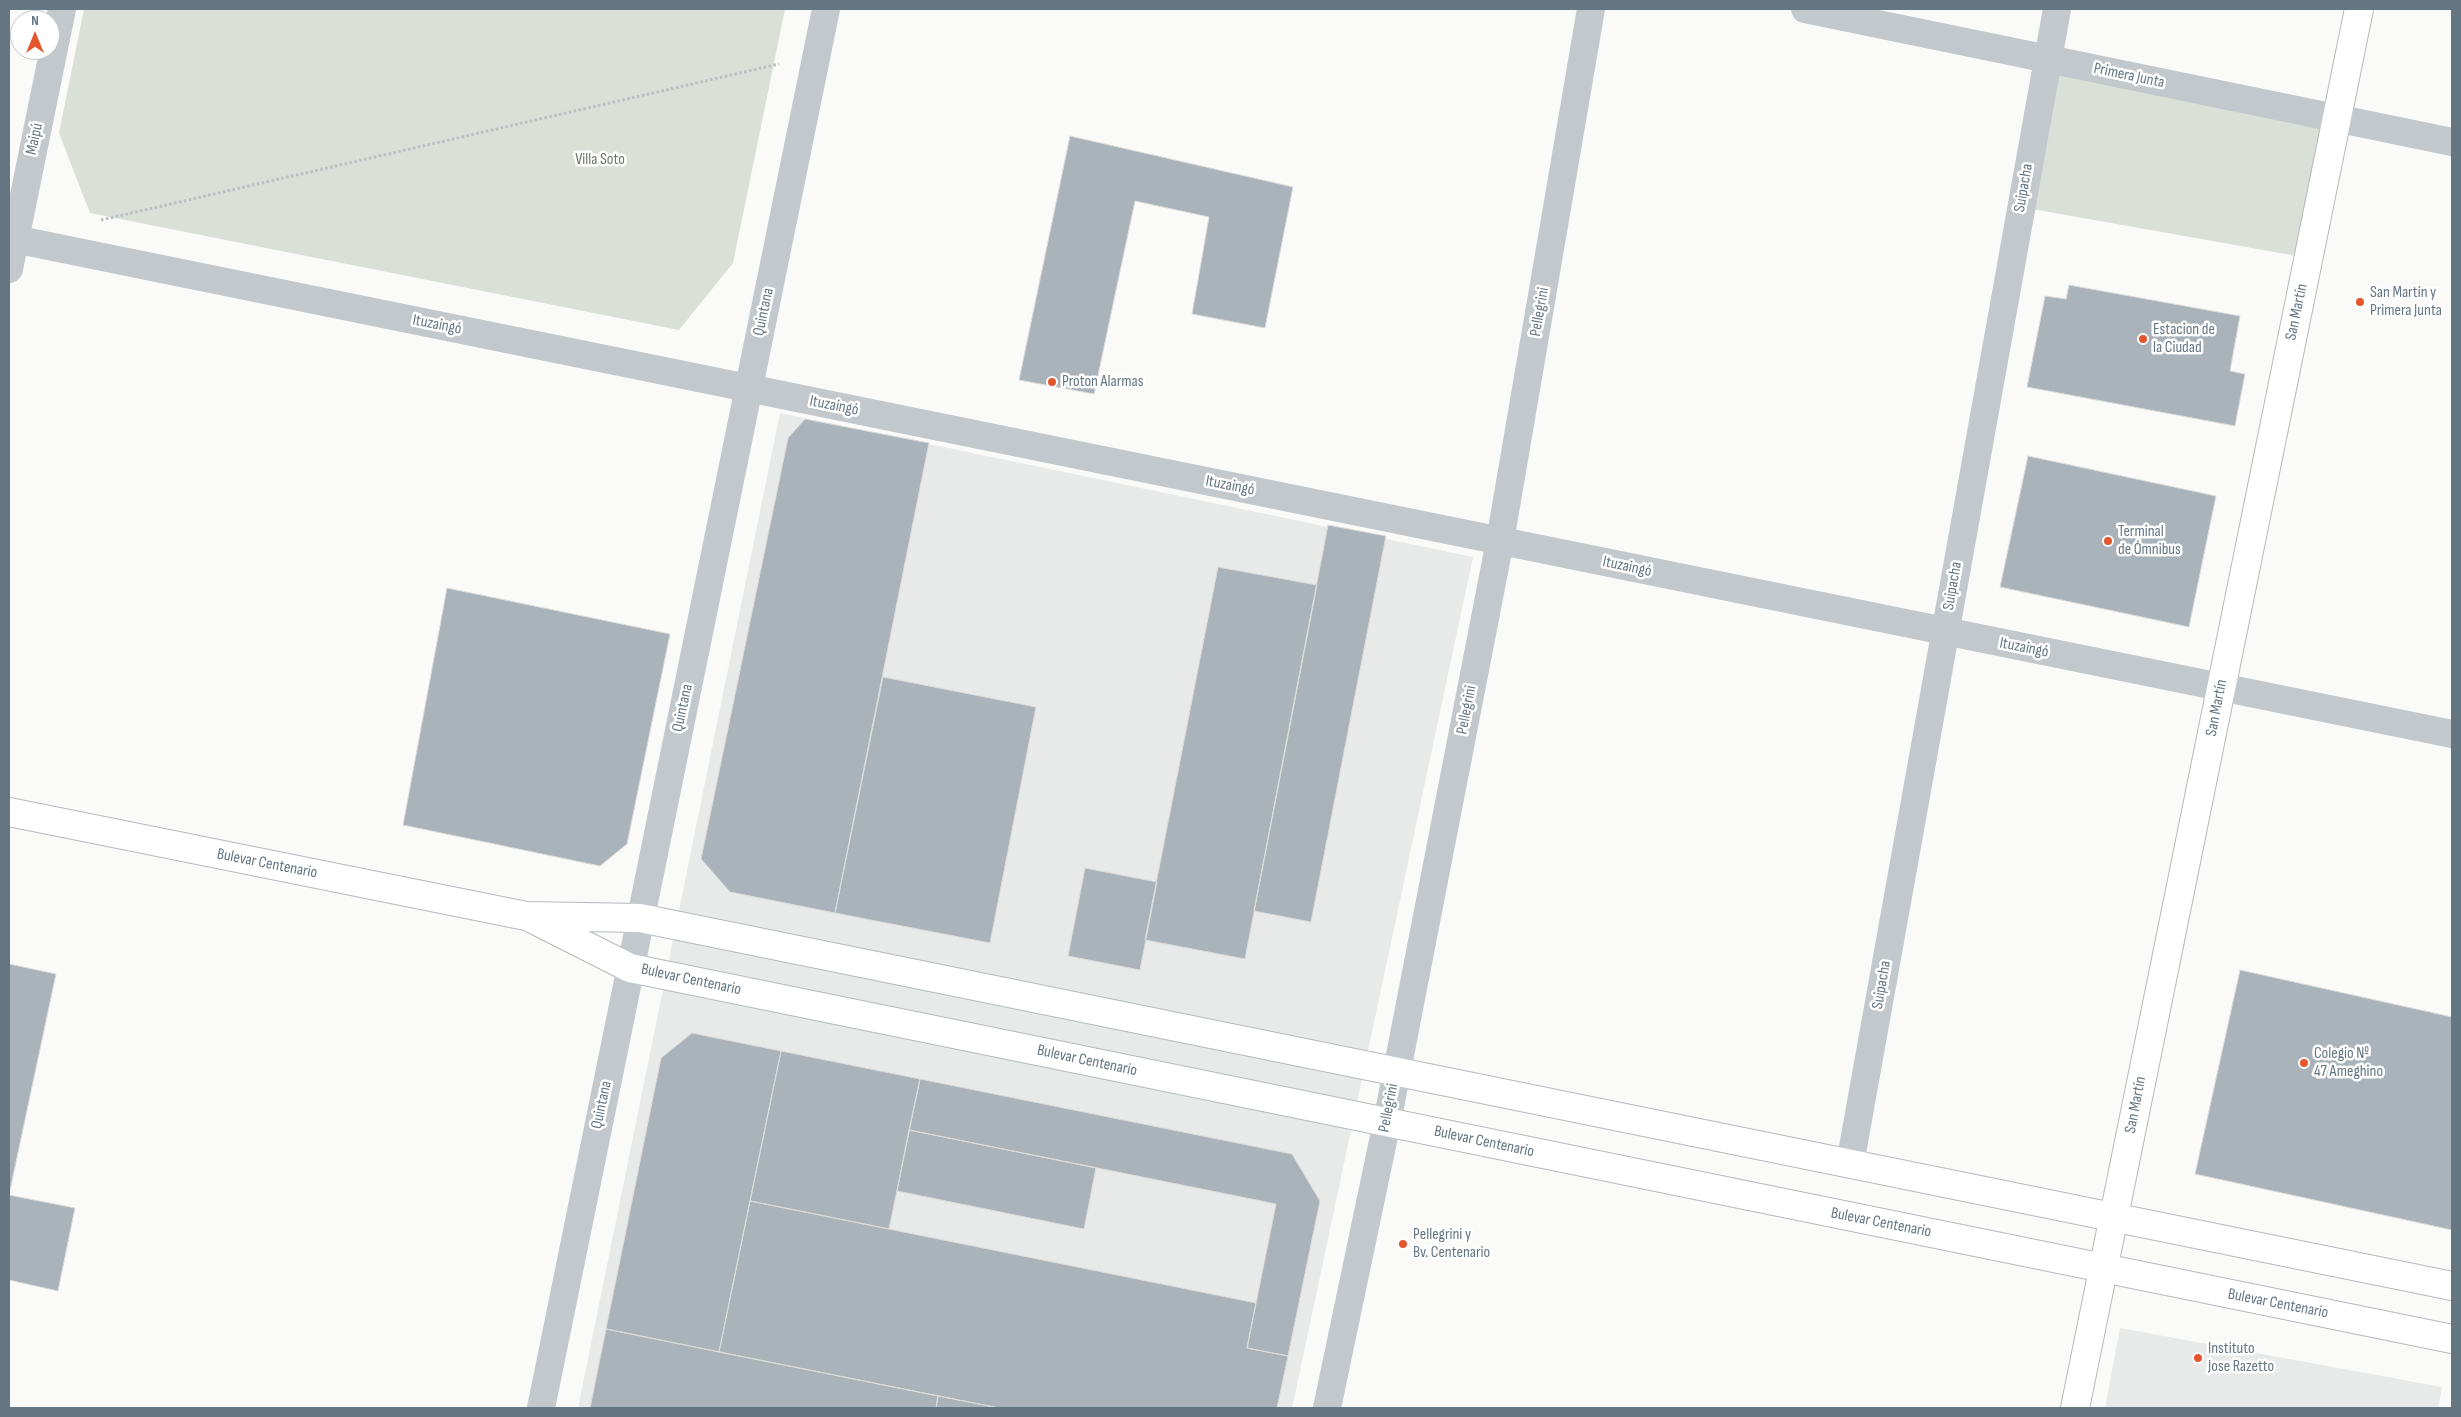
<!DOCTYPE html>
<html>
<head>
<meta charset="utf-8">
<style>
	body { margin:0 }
	#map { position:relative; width:2461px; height:1417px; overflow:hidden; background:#fafaf8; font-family:"Sofia Sans Condensed",sans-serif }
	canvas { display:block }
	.frame { position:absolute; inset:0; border:10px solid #657683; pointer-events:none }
	.north { position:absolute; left:10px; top:10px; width:50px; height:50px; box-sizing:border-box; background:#fff; border:1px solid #c1c8cd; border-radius:50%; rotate:0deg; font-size:14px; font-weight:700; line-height:20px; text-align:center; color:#657683 }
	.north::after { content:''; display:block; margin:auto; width:18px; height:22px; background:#e4572e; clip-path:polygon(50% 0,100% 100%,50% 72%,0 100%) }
</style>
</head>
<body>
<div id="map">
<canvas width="2461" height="1417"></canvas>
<div class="frame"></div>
<div class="north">N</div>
</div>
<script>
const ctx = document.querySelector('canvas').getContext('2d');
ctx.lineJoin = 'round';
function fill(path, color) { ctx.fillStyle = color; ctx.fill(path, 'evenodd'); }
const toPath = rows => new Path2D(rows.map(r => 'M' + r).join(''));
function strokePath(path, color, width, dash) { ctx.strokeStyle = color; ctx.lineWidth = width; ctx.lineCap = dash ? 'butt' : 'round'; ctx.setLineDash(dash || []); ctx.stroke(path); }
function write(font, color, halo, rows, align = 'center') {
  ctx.font = font + ' "Sofia Sans Condensed",sans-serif'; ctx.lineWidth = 5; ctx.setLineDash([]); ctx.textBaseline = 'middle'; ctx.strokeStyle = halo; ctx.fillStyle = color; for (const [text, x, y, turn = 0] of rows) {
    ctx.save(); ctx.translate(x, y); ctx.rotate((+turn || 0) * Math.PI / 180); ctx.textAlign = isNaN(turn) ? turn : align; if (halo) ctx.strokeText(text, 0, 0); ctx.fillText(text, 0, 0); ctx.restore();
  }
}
const built = toPath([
	[780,413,1473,557,1292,1408,578,1408],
	[2120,1328,2442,1387,2438,1408,2105,1408]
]);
const green = toPath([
	[84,9,785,9,733,263,679,330,90,213,59,133],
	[2047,59,2337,118,2308,258,2021,207]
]);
const building = toPath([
	[1070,136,1293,187,1265,328,1192,314,1209,217,1135,201,1094,394,1019,380,1070,136],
	[2069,285,2240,316,2230,371,2245,374,2235,426,2027,387,2045,296,2066,299,2069,285],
	[805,419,929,443,835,913,730,892,701,859,788,438,805,419],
	[2028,456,2216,496,2189,627,2000,587,2028,456],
	[1328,525,1386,536,1311,922,1254,911,1328,525],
	[1218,567,1317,585,1245,959,1145,940,1218,567],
	[447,588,670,634,627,844,600,866,403,825,447,588],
	[883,677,1036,707,990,943,835,913,883,677],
	[1085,868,1157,882,1140,970,1068,956,1085,868],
	[9,964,56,974,9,1195,75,1208,58,1291,9,1280,9,964],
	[2240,970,2452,1017,2452,1230,2195,1174,2240,970],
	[692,1033,781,1051,719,1352,606,1329,661,1058,692,1033],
	[781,1051,920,1079,889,1229,750,1201,781,1051],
	[920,1079,1292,1154,1320,1201,1288,1356,1247,1348,1276,1204,909,1130,920,1079],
	[909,1130,1096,1168,1084,1229,897,1191,909,1130],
	[750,1201,1256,1303,1247,1348,1288,1356,1277,1408,999,1408,719,1352,750,1201],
	[606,1329,938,1396,936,1408,590,1408,606,1329],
	[938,1396,999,1408,936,1408,938,1396]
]);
const path = toPath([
	[101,220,779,64]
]);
const minor = toPath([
	[1805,9,2452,142],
	[9,238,2452,734],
	[9,269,62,9],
	[1850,1164,2057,9],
	[541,1408,826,9],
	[1327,1408,1387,1122,1500,541,1591,9]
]);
const major = toPath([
	[9,812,526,916,640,918,2452,1286],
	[533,919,630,968,2452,1339],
	[2075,1408,2359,9]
]);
const markers = [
	[2360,302,5,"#e4572e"],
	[2143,339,5,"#e4572e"],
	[1052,382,5,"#e4572e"],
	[2108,541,5,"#e4572e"],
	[2304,1063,5,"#e4572e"],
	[1403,1244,5,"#e4572e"],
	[2198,1358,5,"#e4572e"]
];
const streetNames = [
	["Primera Junta",2129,76,12],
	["Maipú",35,139,-78],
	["Suipacha",2024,188,-80],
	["Quintana",764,312,-78],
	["Pellegrini",1540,312,-80],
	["San Martín",2297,312,-78],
	["Ituzaingó",437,325,11],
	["Ituzaingó",834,406,11],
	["Ituzaingó",1230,486,11],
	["Ituzaingó",1627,567,12],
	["Suipacha",1953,586,-80],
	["Ituzaingó",2024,648,11],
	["Quintana",683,708,-78],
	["San Martín",2217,708,-79],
	["Pellegrini",1467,710,-79],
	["Bulevar Centenario",267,864,11],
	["Bulevar Centenario",691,980,12],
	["Suipacha",1882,985,-80],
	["Bulevar Centenario",1087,1061,12],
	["Quintana",602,1105,-78],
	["San Martín",2136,1105,-79],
	["Pellegrini",1389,1108,-79],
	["Bulevar Centenario",1484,1142,12],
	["Bulevar Centenario",1881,1223,11],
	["Bulevar Centenario",2278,1304,11]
];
const parkNames = [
	["Villa Soto",600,160]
];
const poiNames = [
	["San Martín y",2370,293],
	["Primera Junta",2370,311],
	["Estacion de",2153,330],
	["la Ciudad",2153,348],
	["Proton Alarmas",1062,382],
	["Terminal",2118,532],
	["de Ómnibus",2118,550],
	["Colegio Nº",2314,1054],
	["47 Ameghino",2314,1072],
	["Pellegrini y",1413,1235],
	["Bv. Centenario",1413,1253],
	["Instituto",2208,1349],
	["Jose Razetto",2208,1367]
];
fill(built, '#e8e9e9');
fill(green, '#dadfd7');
fill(building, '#aab3b9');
strokePath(building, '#dcdcda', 1);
strokePath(major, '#b5babe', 30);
strokePath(path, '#bbbfc2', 3, [2.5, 2.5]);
strokePath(minor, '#c3c8cc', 28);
strokePath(major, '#fff', 28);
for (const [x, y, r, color] of markers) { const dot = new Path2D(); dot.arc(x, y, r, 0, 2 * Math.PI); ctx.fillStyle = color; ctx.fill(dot); strokePath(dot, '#fff', 2); }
write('16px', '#657683', '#fff', streetNames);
write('16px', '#687a64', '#fff', parkNames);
write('16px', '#657683', '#fff', poiNames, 'left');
</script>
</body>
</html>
